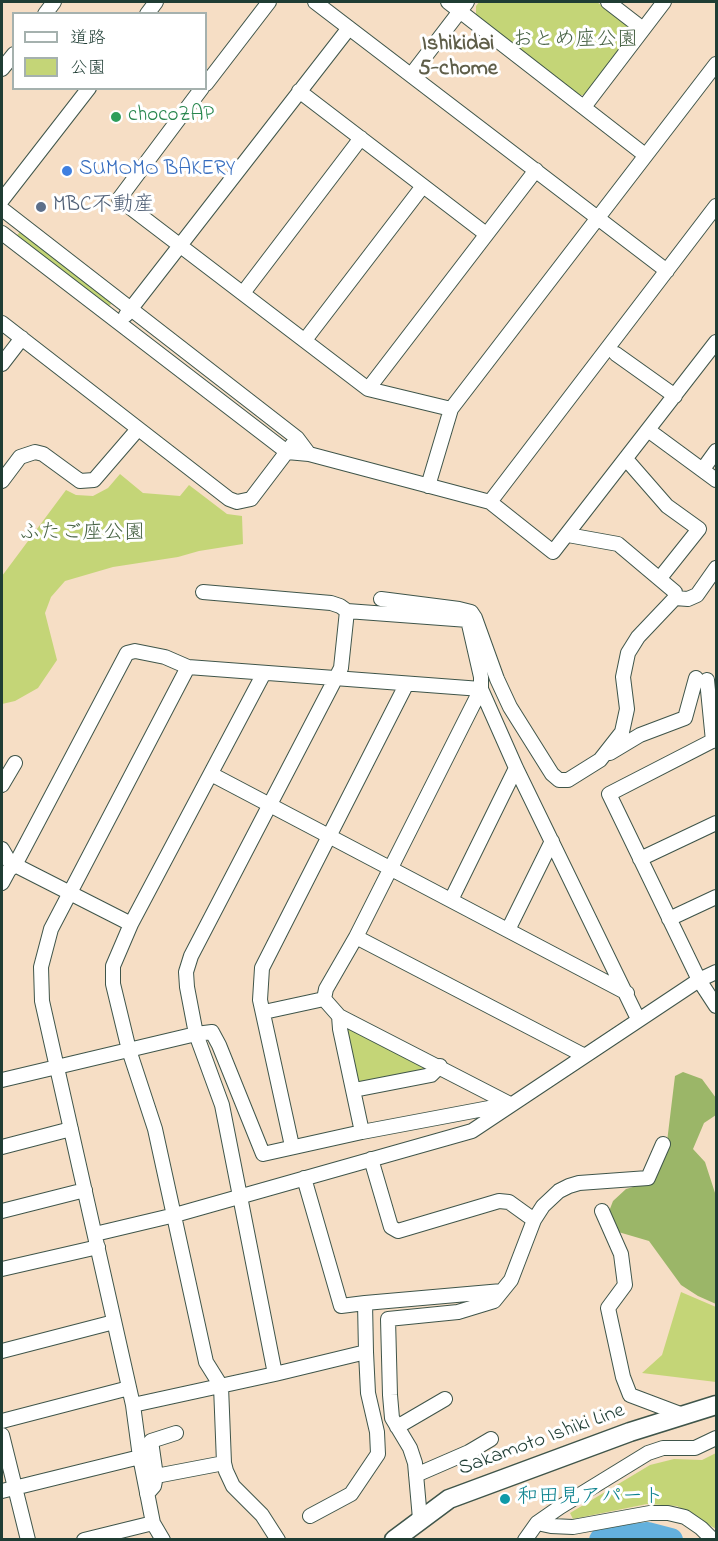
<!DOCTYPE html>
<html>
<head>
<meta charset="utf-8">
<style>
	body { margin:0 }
	#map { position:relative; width:718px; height:1541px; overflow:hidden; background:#f6dec5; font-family:"Indie Flower","Klee One",sans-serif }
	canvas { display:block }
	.frame { position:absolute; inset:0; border:3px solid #1f3d34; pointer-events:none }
	.legend { position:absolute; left:12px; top:12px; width:195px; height:78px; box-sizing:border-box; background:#fff; border:2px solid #a5b1ae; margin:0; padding:8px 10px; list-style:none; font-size:18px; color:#1f3d34 }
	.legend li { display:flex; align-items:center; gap:12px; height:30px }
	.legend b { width:30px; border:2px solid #a5b1ae }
</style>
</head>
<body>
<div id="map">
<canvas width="718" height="1541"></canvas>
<div class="frame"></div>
<ul class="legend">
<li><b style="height:8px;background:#fff"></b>道路</li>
<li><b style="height:16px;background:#c4d577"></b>公園</li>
</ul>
</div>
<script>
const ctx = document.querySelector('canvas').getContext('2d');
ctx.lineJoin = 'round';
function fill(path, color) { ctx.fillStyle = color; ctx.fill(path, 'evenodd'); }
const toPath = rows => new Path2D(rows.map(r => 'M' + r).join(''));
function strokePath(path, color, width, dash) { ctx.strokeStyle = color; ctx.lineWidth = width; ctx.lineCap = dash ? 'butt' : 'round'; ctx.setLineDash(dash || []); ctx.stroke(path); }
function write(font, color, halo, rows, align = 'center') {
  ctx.font = font + ' "Indie Flower","Klee One",sans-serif'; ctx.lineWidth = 6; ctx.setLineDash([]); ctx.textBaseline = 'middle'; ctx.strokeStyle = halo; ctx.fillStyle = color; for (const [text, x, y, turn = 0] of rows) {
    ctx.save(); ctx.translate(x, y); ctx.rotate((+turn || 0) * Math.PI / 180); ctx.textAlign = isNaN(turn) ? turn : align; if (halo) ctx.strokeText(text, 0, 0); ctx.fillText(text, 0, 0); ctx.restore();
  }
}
const green = toPath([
	[479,2,597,2,629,27,630,36,586,95,579,95,476,16,476,6],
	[25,231,111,298,111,304,108,307,17,240,17,235,20,232],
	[120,474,143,493,180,496,189,485,227,514,242,516,243,544,199,551,178,557,113,567,65,581,51,597,45,613,57,660,38,688,15,701,2,704,2,576,66,490,76,495,93,496,108,488],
	[352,1027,425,1065,425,1073,362,1085,357,1082,346,1030],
	[681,1292,716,1307,716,1382,642,1373,662,1355],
	[716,1453,716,1529,677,1506,647,1504,573,1519,570,1513,650,1465,674,1459,702,1460]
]);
const forest = toPath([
	[683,1072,702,1079,716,1098,716,1115,704,1123,693,1149,705,1162,716,1196,716,1304,698,1296,681,1285,649,1241,615,1231,608,1214,613,1201,626,1189,647,1183,666,1150,675,1076]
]);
const river = toPath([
	[601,1540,648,1534,671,1540]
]);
const minor = toPath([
	[315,2,667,271],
	[448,2,645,155],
	[608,2,643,29],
	[45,14,54,2],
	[147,14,156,2],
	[2,69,14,54],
	[411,75,467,2],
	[206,84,269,2],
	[202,88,119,199,368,389,451,409,716,64],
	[299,91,486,234],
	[584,107,664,2],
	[2,200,89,88],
	[2,209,288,431,297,438,309,454],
	[2,233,287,452,309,454,490,502,553,552,716,342],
	[243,293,361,138],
	[126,315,349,28],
	[2,323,229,499,237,502,251,499,292,445],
	[305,340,423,186],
	[616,354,675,396],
	[2,364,22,338],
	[368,389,536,170],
	[648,430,716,480],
	[626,459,667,506,699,529,660,578],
	[703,469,716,451],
	[2,481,20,457,35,452,43,454,80,481,94,480,138,429],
	[428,486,451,409],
	[490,502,716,206],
	[203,592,331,603,340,606,347,611,468,620,481,677,481,689,516,768,638,1019],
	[675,598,688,599,697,595,716,568],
	[381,599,459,609,471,612,475,618,497,679,510,707,552,774,559,780,568,780,600,760,622,732,627,709,623,677,628,653,638,637,675,598,675,592,618,544,568,535],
	[264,673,131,924,113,966,113,984,129,1050,155,1129,206,1362,221,1386,224,1463,226,1471,233,1486,262,1515,278,1540],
	[707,680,713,741],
	[716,739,609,794,699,980,716,1006],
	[610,753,640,735,685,718,696,678],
	[211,774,627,993],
	[2,785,15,763],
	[2,849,9,861,15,865,9,870,2,883],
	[640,859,716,823],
	[451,900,516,768],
	[669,919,716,897],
	[131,924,15,865,127,653,135,651,165,657,188,667,481,689,356,937,326,989,324,999,339,1016,510,1104],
	[508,930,552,841],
	[356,937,583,1055],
	[264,1012,324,999],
	[339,1016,340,1029,362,1132],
	[2,1080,196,1034,212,1032,219,1045,263,1154,362,1132,505,1105],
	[354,1090,431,1075,440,1066],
	[292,1146,260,1000,262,968,406,685],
	[2,1147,71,1129],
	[371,1159,391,1227,398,1231,499,1201,509,1202,534,1220,511,1280,494,1301,458,1312,388,1319,390,1395,392,1418,410,1448,415,1463,420,1519],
	[304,1178,341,1306,365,1303],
	[2,1211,85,1190],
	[602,1211,621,1254,625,1285,608,1308,623,1377,630,1395,683,1415],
	[534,1220,543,1206,559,1191,569,1186,579,1183,648,1178,663,1144],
	[95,1234,175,1215,472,1131,699,980,716,972],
	[2,1269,98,1247],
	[2,1351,114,1322],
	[275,1374,222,1105,196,1034,187,987,186,972,191,956,341,668,347,611],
	[133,1405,275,1374,366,1352,365,1303,502,1291],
	[2,1421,129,1388],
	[397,1427,445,1399],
	[2,1435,28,1540],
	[416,1475,469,1452,491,1439],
	[156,1476,224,1463],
	[2,1491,140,1457],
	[147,1494,154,1486,156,1476,151,1441,176,1433],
	[310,1516,351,1494,378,1454,377,1432,368,1393,366,1352],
	[537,1523,551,1526,573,1527,650,1513,668,1513,685,1517,701,1528,713,1540],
	[84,1540,153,1523],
	[163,1540,153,1523,140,1457,133,1405,42,1001,41,967,51,929,188,667],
	[525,1540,537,1523,560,1507,648,1453,663,1448,695,1448,716,1438]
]);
const major = toPath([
	[394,1540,449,1499,630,1432,716,1405]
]);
const markers = [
	[116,117,6,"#2e9e5b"],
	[67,171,6,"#3f7fe0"],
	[41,207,6,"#5c6f8a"],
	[505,1499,6,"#0f9aa8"]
];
const parkNames = [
	["おとめ座公園",575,42],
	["ふたご座公園",82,535]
];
const leisureNames = [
	["chocoZAP",128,117]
];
const shopNames = [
	["SUMOMO BAKERY",79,171]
];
const serviceNames = [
	["MBC不動産",53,207]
];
const streetNames = [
	["Sakamoto Ishiki Line",542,1441,-20]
];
const cultureNames = [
	["和田見アパート",517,1499]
];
const neighbourhoodNames = [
	["Ishikidai",458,45],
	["5-chome",458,70]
];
fill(green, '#c4d577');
fill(forest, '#9bb668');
strokePath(river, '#64b1dd', 24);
strokePath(minor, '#3f554a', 16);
strokePath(major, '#3f554a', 21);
strokePath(minor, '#fff', 14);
strokePath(major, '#fff', 18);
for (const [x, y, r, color] of markers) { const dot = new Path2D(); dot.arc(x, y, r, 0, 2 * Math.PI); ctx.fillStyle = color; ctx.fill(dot); strokePath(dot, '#fff', 2); }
write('21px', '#486345', '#fff', parkNames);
write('21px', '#27864d', '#fff', leisureNames, 'left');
write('21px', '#366cbe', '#fff', shopNames, 'left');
write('21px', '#4e5e75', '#fff', serviceNames, 'left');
write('21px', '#1f3d34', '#fff', streetNames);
write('21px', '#0d838f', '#fff', cultureNames, 'left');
write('bold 22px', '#5f5e49', '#fff', neighbourhoodNames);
</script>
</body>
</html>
